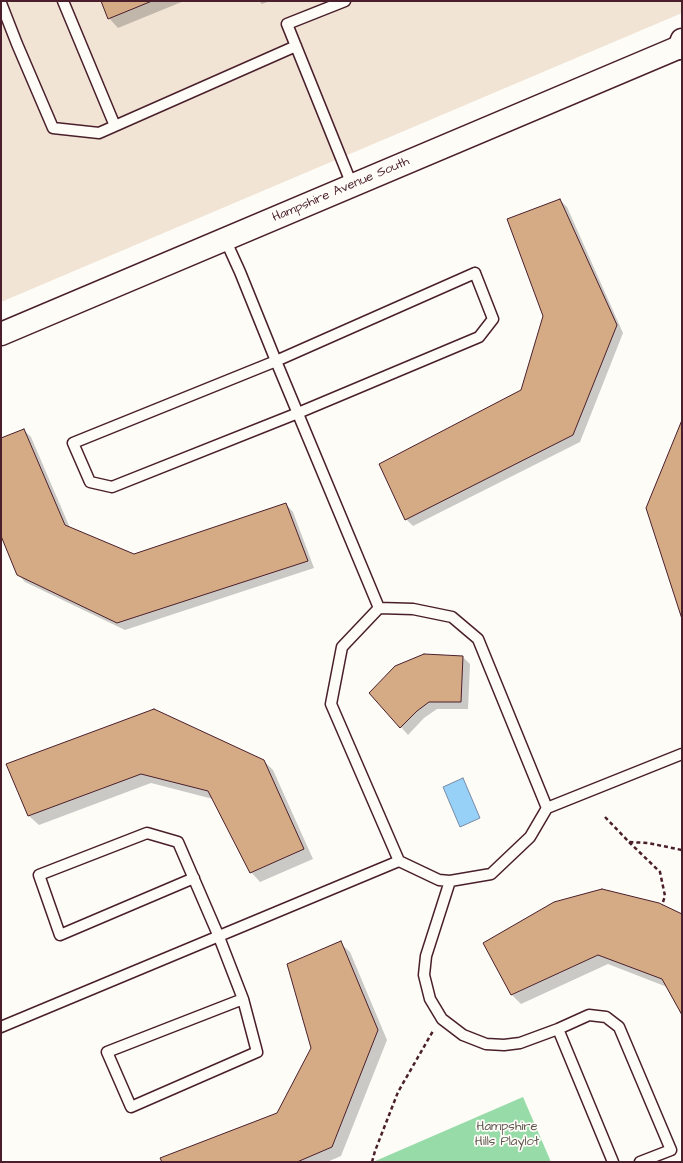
<!DOCTYPE html>
<html>
<head>
<meta charset="utf-8">
<style>
	body { margin:0 }
	#map { position:relative; width:683px; height:1163px; overflow:hidden; background:#fdfcf7; font-family:"Architects Daughter",sans-serif }
	canvas { display:block }
	.frame { position:absolute; inset:0; border:2px solid #4a1f2b; pointer-events:none }
</style>
</head>
<body>
<div id="map">
<canvas width="683" height="1163"></canvas>
<div class="frame"></div>
</div>
<script>
const ctx = document.querySelector('canvas').getContext('2d');
ctx.lineJoin = 'round';
function fill(path, color) { ctx.fillStyle = color; ctx.fill(path, 'evenodd'); }
const toPath = rows => new Path2D(rows.map(r => 'M' + r).join(''));
function strokePath(path, color, width, dash) { ctx.strokeStyle = color; ctx.lineWidth = width; ctx.lineCap = dash ? 'butt' : 'round'; ctx.setLineDash(dash || []); ctx.stroke(path); }
function write(font, color, halo, rows, align = 'center') {
  ctx.font = font + ' "Architects Daughter",sans-serif'; ctx.lineWidth = 3.5; ctx.setLineDash([]); ctx.textBaseline = 'middle'; ctx.strokeStyle = halo; ctx.fillStyle = color; for (const [text, x, y, turn = 0] of rows) {
    ctx.save(); ctx.translate(x, y); ctx.rotate((+turn || 0) * Math.PI / 180); ctx.textAlign = isNaN(turn) ? turn : align; if (halo) ctx.strokeText(text, 0, 0); ctx.fillText(text, 0, 0); ctx.restore();
  }
}
const built = toPath([
	[1,1,682,1,682,13,1,302]
]);
const green = toPath([
	[523,1097,551,1162,373,1162]
]);
const water = toPath([
	[463,778,480,818,460,827,443,787,463,778]
]);
const shadow = toPath([
	[102,1,184,1,118,28,109,18],
	[259,1,270,1,262,4],
	[560,200,567,207,623,333,580,442,413,526,406,519,522,391,544,316],
	[24,430,31,437,70,528,134,555,286,504,293,512,314,568,125,630,25,582,18,574,1,533,1,439],
	[463,657,470,664,468,709,437,709,424,718,408,735,371,693],
	[263,760,273,770,313,859,260,882,251,872,213,799,151,783,39,825,29,816,7,765],
	[682,915,682,1013,667,987,608,964,521,1004,512,995],
	[340,943,350,952,387,1040,341,1156,327,1162,163,1162,278,1114,312,1048]
]);
const building = toPath([
	[101,1,152,1,108,19,101,1],
	[560,199,617,325,573,435,405,520,379,464,521,390,543,316,507,219,560,199],
	[682,420,682,619,646,508,682,420],
	[24,429,65,525,134,554,286,503,308,561,117,623,17,575,1,536,1,438,24,429],
	[424,654,463,656,461,702,429,702,417,711,400,728,369,693,395,666,424,654],
	[154,709,264,760,304,849,250,873,208,791,141,774,28,816,6,764,154,709],
	[602,889,659,903,682,914,682,1015,662,979,598,955,511,995,483,943,554,902,602,889],
	[341,941,378,1030,332,1147,297,1162,162,1162,160,1158,277,1113,311,1048,287,964,341,941]
]);
const path = toPath([
	[605,817,629,842,648,843,682,850],
	[629,842,660,872,665,896,662,905],
	[372,1162,375,1151,398,1092,433,1031]
]);
const service = toPath([
	[63,1,115,126],
	[345,1,287,24,352,185],
	[1,3,17,44,53,128,99,133,296,46],
	[225,239,240,272,276,361,379,608],
	[475,273,493,319,479,337,298,413,112,487,90,482,73,443,276,361,475,273],
	[399,861,331,704,342,647,379,608,413,609,452,617,478,639,547,808],
	[194,878,60,935,39,875,147,833,178,842,219,937,243,999,257,1052,131,1107,107,1052,243,999],
	[450,881,426,956,424,975,430,999,442,1019,463,1035,486,1044,504,1045,520,1043,558,1029,589,1015,606,1017,619,1027,671,1150,640,1162],
	[1,1027,399,861,439,880,450,881,491,874,530,837,547,808,682,754],
	[558,1029,613,1162]
]);
const tertiary = toPath([
	[1,334,682,46]
]);
const secondary = toPath([
	[682,40,679,48,682,48]
]);
const streetNames = [
	["Hampshire Avenue South",341,190,-23]
];
const parkNames = [
	["Hampshire",507,1127],
	["Hills Playlot",507,1142]
];
fill(built, '#f1e4d5');
fill(green, '#96dba8');
fill(water, '#97d1f7');
strokePath(water, '#788aa5', 1);
fill(shadow, '#0003');
fill(building, '#d5ab86');
strokePath(building, '#4a1f2b', 1);
strokePath(service, '#4a1f2b', 13);
strokePath(tertiary, '#4a1f2b', 25);
strokePath(secondary, '#4a1f2b', 25);
strokePath(path, '#4a1f2b', 2.5, [4, 3]);
strokePath(service, '#fdfcf7', 10);
strokePath(tertiary, '#fdfcf7', 22);
strokePath(secondary, '#fdfcf7', 22);
write('13px', '#4a1f2b', '#fdfcf7', streetNames);
write('13px', '#615750', '#fdfcf7', parkNames);
</script>
</body>
</html>
